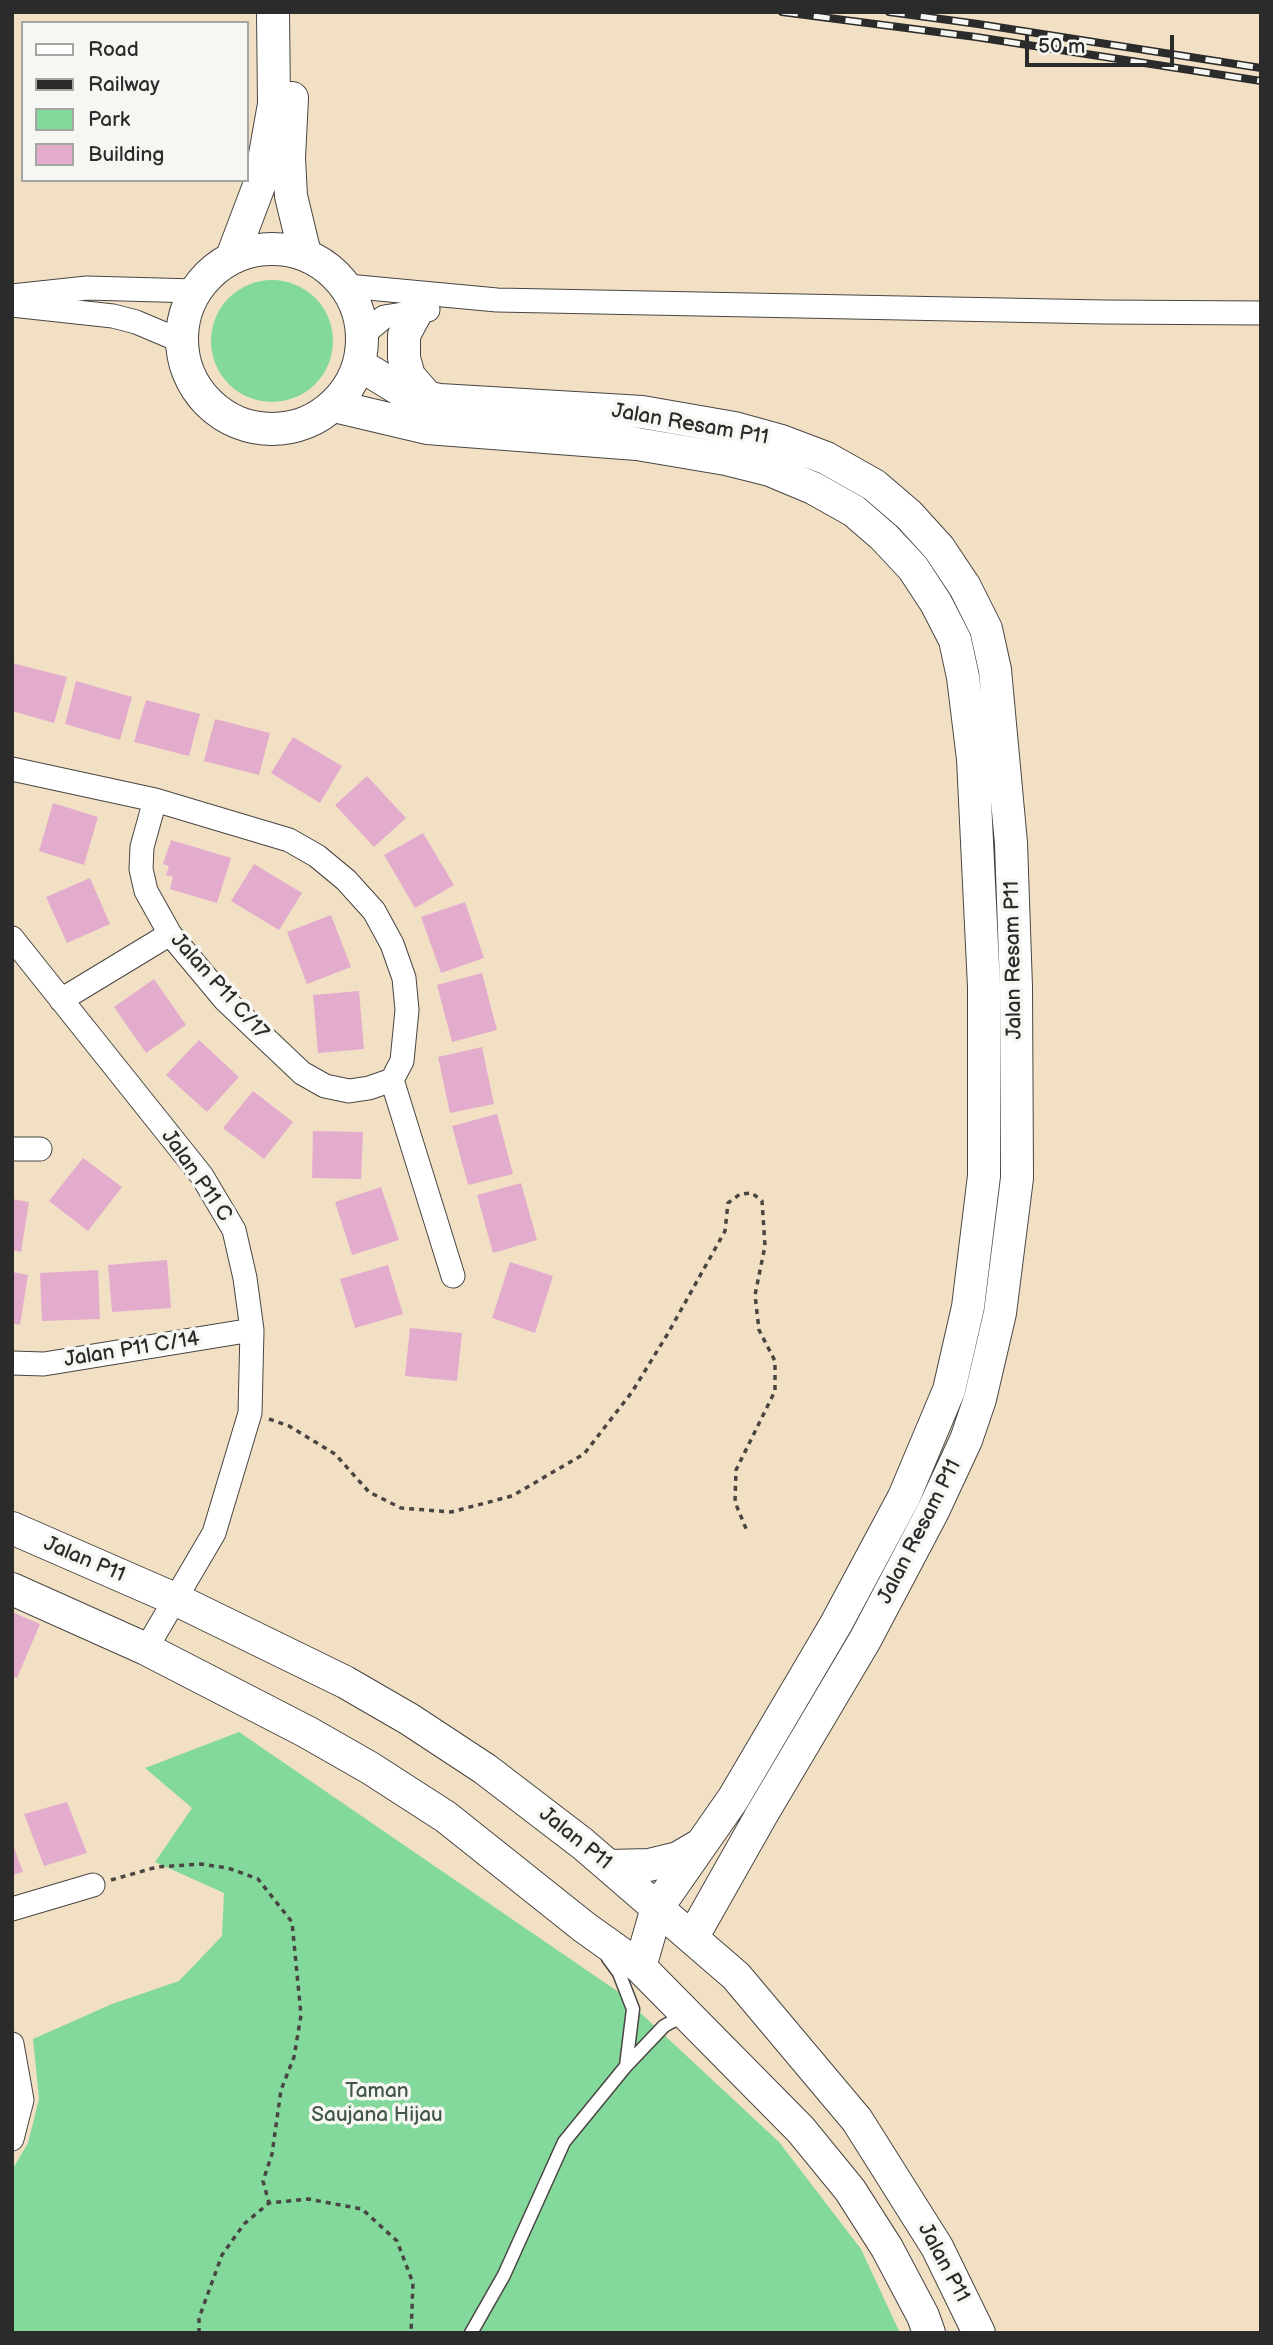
<!DOCTYPE html>
<html>
<head>
<meta charset="utf-8">
<style>
	body { margin:0 }
	#map { position:relative; width:1273px; height:2345px; overflow:hidden; background:#f2e0c5; font-family:"Balsamiq Sans",sans-serif }
	canvas { display:block }
	.frame { position:absolute; inset:0; border:14px solid #2b2b2b; pointer-events:none }
	.legend { position:absolute; left:21px; top:21px; width:228px; height:161px; box-sizing:border-box; background:#f6f6f2; border:2px solid #a5a5a2; margin:0; padding:9px 12px; list-style:none; font-size:21px; color:#2b2b2b }
	.legend li { display:flex; align-items:center; gap:14px; height:35px }
	.legend b { width:35px; border:2px solid #a5a5a2 }
	.scale { position:absolute; left:1025px; top:35px; width:149px; height:32px; box-sizing:border-box; border:4px solid #2b2b2b; border-top:0; padding-left:9px; font-size:21px; line-height:24px; white-space:nowrap; color:#2b2b2b; -webkit-text-stroke:5px #f6f6f2; paint-order:stroke }
</style>
</head>
<body>
<div id="map">
<canvas width="1273" height="2345"></canvas>
<div class="frame"></div>
<ul class="legend">
<li><b style="height:9px;background:#fff"></b>Road</li>
<li><b style="height:9px;background:#2b2b2b"></b>Railway</li>
<li><b style="height:19px;background:#83d99c"></b>Park</li>
<li><b style="height:19px;background:#e3accd"></b>Building</li>
</ul>
<div class="scale">50 m</div>
</div>
<script>
const ctx = document.querySelector('canvas').getContext('2d');
ctx.lineJoin = 'round';
function fill(path, color) { ctx.fillStyle = color; ctx.fill(path, 'evenodd'); }
const toPath = rows => new Path2D(rows.map(r => 'M' + r).join(''));
function strokePath(path, color, width, dash) { ctx.strokeStyle = color; ctx.lineWidth = width; ctx.lineCap = dash ? 'butt' : 'round'; ctx.setLineDash(dash || []); ctx.stroke(path); }
function write(font, color, halo, rows, align = 'center') {
  ctx.font = font + ' "Balsamiq Sans",sans-serif'; ctx.lineWidth = 7; ctx.setLineDash([]); ctx.textBaseline = 'middle'; ctx.strokeStyle = halo; ctx.fillStyle = color; for (const [text, x, y, turn = 0] of rows) {
    ctx.save(); ctx.translate(x, y); ctx.rotate((+turn || 0) * Math.PI / 180); ctx.textAlign = isNaN(turn) ? turn : align; if (halo) ctx.strokeText(text, 0, 0); ctx.fillText(text, 0, 0); ctx.restore();
  }
}
const green = toPath([
	'211 341a61 61 0 1 1 122 0a61 61 0 1 1-122 0Z',
	[239,1732,617,1991,779,2142,861,2249,900,2333,12,2333,12,2170,28,2143,39,2099,33,2039,112,2004,179,1981,222,1936,224,1893,155,1862,192,1808,145,1768]
]);
const building = toPath([
	[12,663,67,677,54,723,12,711],
	[76,681,132,697,120,740,65,724],
	[146,700,200,714,189,756,134,742],
	[215,719,270,733,259,775,204,761],
	[293,737,342,766,320,803,271,773],
	[367,776,406,818,374,847,335,805],
	[53,803,98,817,84,865,39,851],
	[423,833,454,885,415,908,384,855],
	[171,840,231,858,217,903,170,889,173,877,166,875,169,866,163,864],
	[254,864,302,893,279,930,231,901],
	[90,878,110,924,67,943,46,897],
	[465,902,484,958,441,973,421,917],
	[331,915,351,967,307,984,287,932],
	[482,973,497,1030,452,1042,437,985],
	[154,979,186,1025,146,1053,114,1007],
	[359,991,364,1049,318,1053,313,995],
	[199,1040,239,1077,207,1112,166,1075],
	[482,1047,494,1104,450,1113,438,1057],
	[253,1091,293,1122,264,1159,223,1128],
	[497,1114,513,1174,468,1185,452,1126],
	[313,1131,363,1132,361,1179,312,1178],
	[83,1158,122,1187,88,1231,49,1201],
	[521,1183,537,1240,493,1253,477,1195],
	[381,1187,399,1240,352,1255,335,1202],
	[12,1199,29,1202,21,1252,12,1250],
	[167,1260,171,1308,112,1312,108,1265],
	[510,1262,553,1276,535,1333,492,1318],
	[388,1265,403,1314,355,1328,340,1279],
	[98,1270,100,1319,42,1321,40,1273],
	[12,1272,28,1275,20,1325,12,1323],
	[410,1328,462,1333,457,1381,405,1376],
	[12,1612,40,1624,17,1678,12,1676],
	[67,1802,87,1853,44,1866,24,1814],
	[12,1842,23,1872,12,1875]
]);
const path = toPath([
	[269,1419,289,1426,335,1454,369,1492,401,1508,451,1512,512,1496,584,1454,632,1392,667,1335,725,1231,728,1203,740,1194,752,1193,762,1201,765,1246,755,1295,759,1330,775,1361,775,1391,736,1470,735,1502,747,1531],
	[111,1880,157,1867,201,1864,228,1868,258,1879,292,1922,301,2015,294,2057,281,2090,272,2154,263,2181,269,2203],
	[199,2333,199,2318,222,2255,244,2224,269,2203,308,2199,362,2209,397,2241,413,2283,411,2333]
]);
const lane = toPath([
	[608,1958,619,1973,633,2009,626,2066],
	[471,2333,504,2275,564,2142,626,2066,664,2026,675,2020,687,2020]
]);
const street = toPath([
	[347,286,497,300,1104,312,1261,313],
	[12,296,87,288,195,291],
	[12,305,113,316,136,322,181,341],
	[364,334,384,317,428,310],
	[12,769,155,800,289,840,317,856,346,880,374,911,392,944,404,978,407,1010,402,1061,392,1080,369,1088,349,1091,325,1086,302,1073,225,1000,170,934,146,891,141,869,142,847,155,800],
	[12,938,202,1176,234,1230,245,1278,252,1330,250,1413,214,1533,146,1649],
	[61,1000,170,934],
	[392,1080,453,1276],
	[12,1149,40,1149],
	[12,1363,44,1364,252,1330],
	[12,1909,93,1885],
	[12,2044,22,2100,12,2139]
]);
const secondary = toPath([
	[292,98,289,158,291,196,305,254],
	'182 339a90 90 0 1 1 180 0a90 90 0 1 1-180 0Z',
	[232,257,260,183,274,104,273,12],
	[417,311,404,335,404,358,409,376,428,398],
	[360,365,404,392,440,400,642,412,734,428,781,441,826,458,874,485,909,515,939,548,965,587,986,629,995,670,1011,843,1016,987,1017,1178,1000,1313,980,1399,966,1440,933,1511,865,1640,762,1814,692,1938],
	[334,406,427,428,637,444,726,459,770,470,813,488,854,511,884,537,913,568,936,603,955,640,963,677,973,759,984,987,984,1176,968,1307,949,1390,904,1497,836,1624,733,1799,657,1908,640,1967],
	[12,1528,177,1600,345,1682,409,1719,485,1769,583,1844,736,1976,857,2120,937,2247,979,2333],
	[12,1589,146,1649,307,1732,370,1768,446,1817,584,1927,640,1967,801,2130,850,2190,887,2248,923,2316,929,2333],
	[609,1866,649,1865,678,1858,700,1845]
]);
const rail = toPath([
	[782,12,976,37,1261,81],
	[889,12,978,24,1261,68]
]);
const streetNames = [
	["Jalan Resam P11",690,425,10],
	["Jalan Resam P11",1014,960,-91],
	["Jalan P11 C/17",219,987,48],
	["Jalan P11 C",196,1176,55],
	["Jalan P11 C/14",132,1350,-9],
	["Jalan Resam P11",920,1532,-63],
	["Jalan P11",84,1560,23],
	["Jalan P11",575,1839,39],
	["Jalan P11",943,2263,62]
];
const parkNames = [
	["Taman",377,2092],
	["Saujana Hijau",377,2116]
];
fill(green, '#83d99c');
fill(building, '#e3accd');
strokePath(lane, '#494642', 15);
strokePath(street, '#494642', 25);
strokePath(secondary, '#494642', 34);
strokePath(path, '#494642', 3.5, [5, 5]);
strokePath(lane, '#fff', 12);
strokePath(street, '#fff', 23);
strokePath(secondary, '#fff', 32);
strokePath(rail, '#2b2b2b', 8);
strokePath(rail, '#f6f6f2', 5, [16]);
write('21px', '#2b2b2b', '#f6f6f2', streetNames);
write('21px', '#415647', '#f6f6f2', parkNames);
</script>
</body>
</html>
